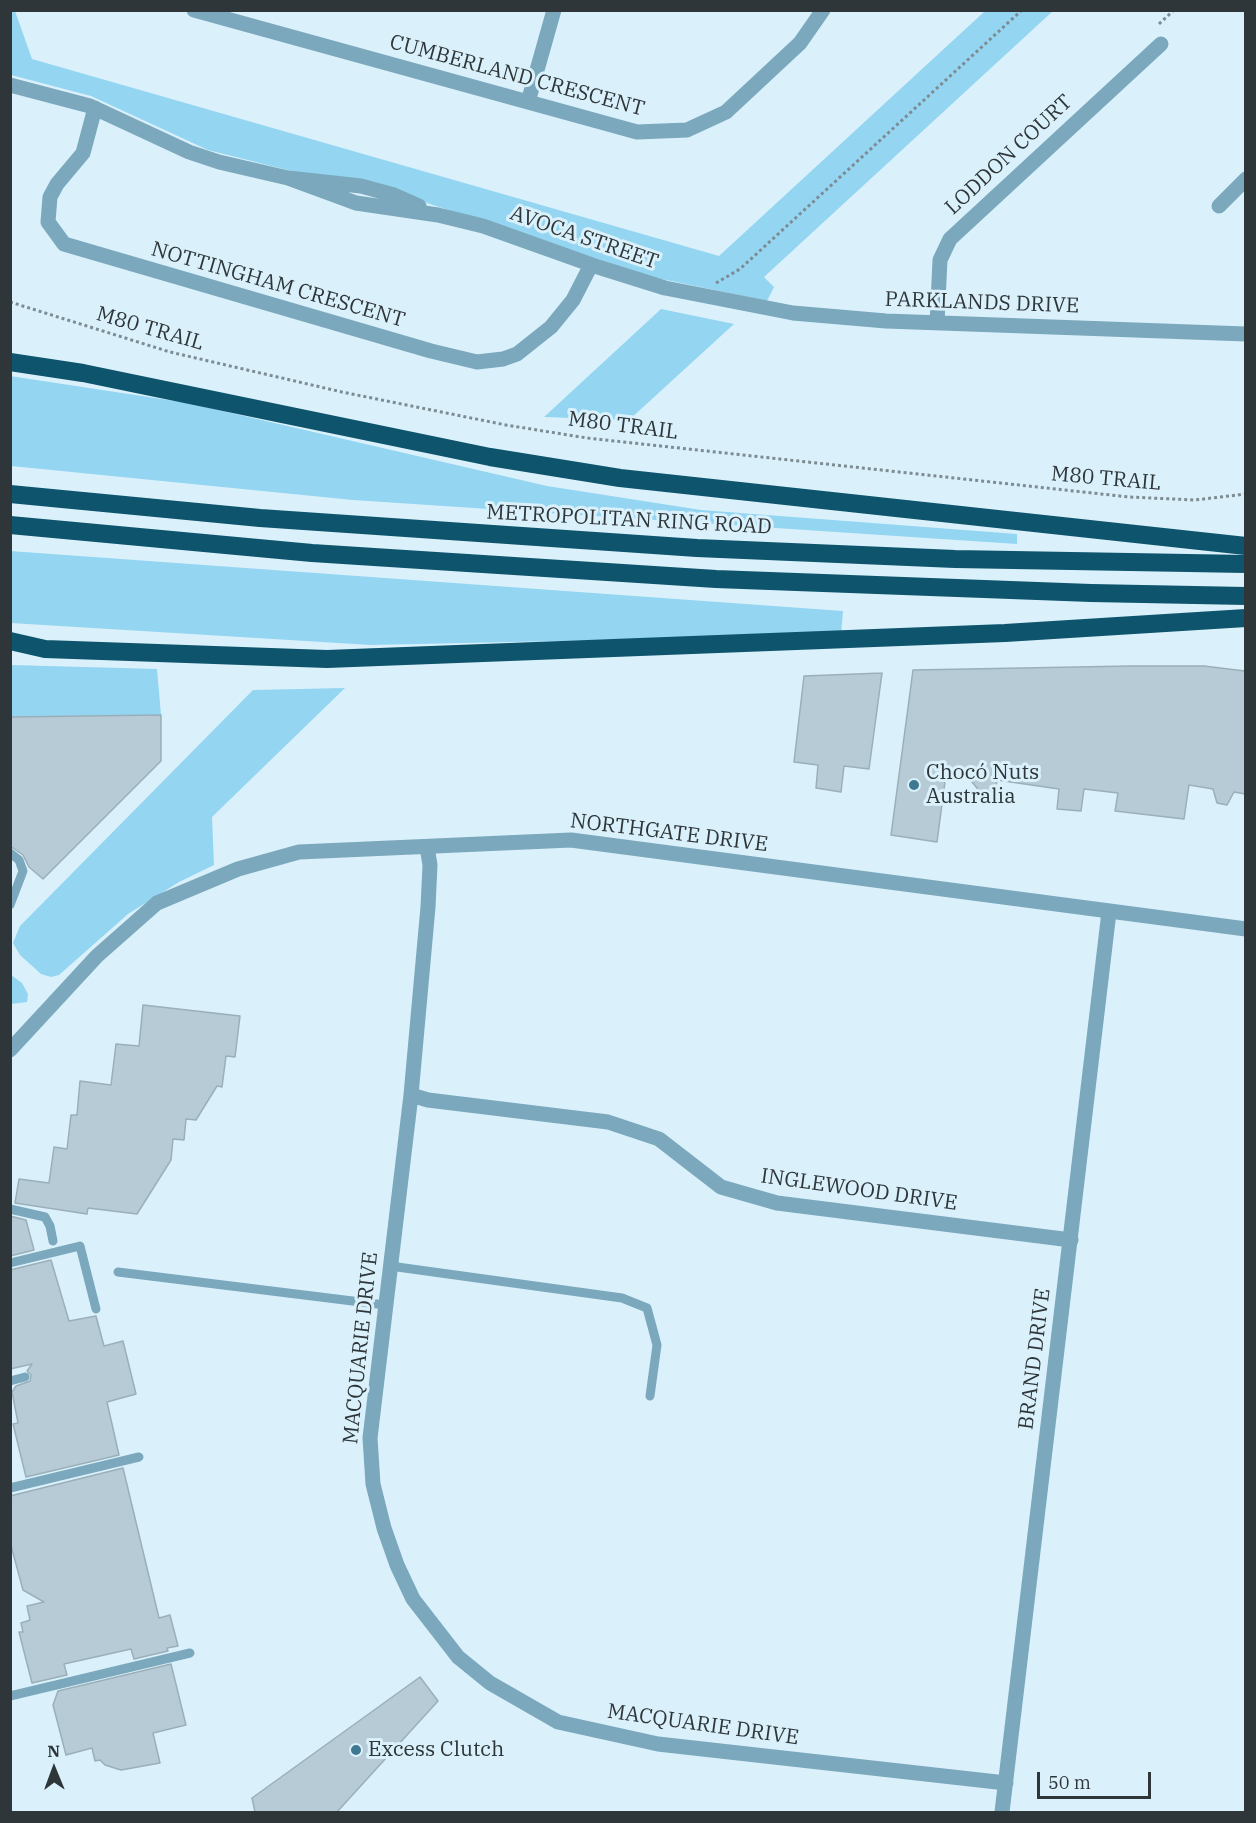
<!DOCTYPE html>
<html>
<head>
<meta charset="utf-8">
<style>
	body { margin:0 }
	#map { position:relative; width:1256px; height:1823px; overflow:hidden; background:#daf1fb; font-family:"IBM Plex Serif",serif }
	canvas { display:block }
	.frame { position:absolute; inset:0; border:12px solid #2e363a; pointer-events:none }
	.north { position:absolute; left:24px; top:1739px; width:60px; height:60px; -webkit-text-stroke:4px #daf1fb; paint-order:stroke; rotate:359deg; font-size:16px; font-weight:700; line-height:24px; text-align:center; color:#2e363a }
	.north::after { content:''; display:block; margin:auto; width:21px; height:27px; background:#2e363a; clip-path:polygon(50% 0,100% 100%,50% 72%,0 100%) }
	.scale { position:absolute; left:1037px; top:1772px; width:114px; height:27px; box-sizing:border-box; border:3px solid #2e363a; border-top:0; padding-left:8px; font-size:18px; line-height:21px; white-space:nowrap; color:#2e363a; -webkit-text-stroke:4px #daf1fb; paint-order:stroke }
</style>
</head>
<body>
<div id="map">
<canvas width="1256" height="1823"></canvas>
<div class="frame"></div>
<div class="north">N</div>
<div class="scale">50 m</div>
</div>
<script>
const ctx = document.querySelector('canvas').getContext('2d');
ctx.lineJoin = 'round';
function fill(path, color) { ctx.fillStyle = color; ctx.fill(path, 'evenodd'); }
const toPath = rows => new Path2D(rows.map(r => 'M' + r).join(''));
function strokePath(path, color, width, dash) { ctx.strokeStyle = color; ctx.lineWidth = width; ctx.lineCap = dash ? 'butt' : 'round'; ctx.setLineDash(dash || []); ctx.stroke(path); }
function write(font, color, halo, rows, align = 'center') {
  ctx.font = font + ' "IBM Plex Serif",serif'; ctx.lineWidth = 6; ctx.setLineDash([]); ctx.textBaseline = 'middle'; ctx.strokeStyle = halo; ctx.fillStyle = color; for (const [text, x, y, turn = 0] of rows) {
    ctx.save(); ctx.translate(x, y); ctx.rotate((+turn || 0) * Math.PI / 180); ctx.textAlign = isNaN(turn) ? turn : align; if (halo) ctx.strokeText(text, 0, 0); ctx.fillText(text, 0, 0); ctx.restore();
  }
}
const green = toPath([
	[10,11,15,11,32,59,719,256,985,11,1053,11,764,277,774,287,767,301,652,277,430,204,382,185,319,178,208,150,91,96,11,75],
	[661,309,734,324,629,420,544,417],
	[10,376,188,403,547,486,701,510,1017,534,1017,544,353,500,11,466],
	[10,551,843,611,841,635,371,645,11,623],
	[11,665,157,669,161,715,11,717],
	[345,688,212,817,214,865,179,882,128,914,59,975,51,977,41,974,20,955,13,943,20,926,253,690],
	[11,975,22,983,28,994,27,1002,11,1004]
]);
const building = toPath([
	[1130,666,1204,666,1245,671,1245,794,1234,792,1227,805,1217,803,1213,789,1189,785,1184,819,1115,811,1118,793,1084,789,1081,811,1057,809,1059,789,997,780,995,794,981,793,968,777,946,774,937,842,891,835,913,670,1130,666],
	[882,673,869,769,844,766,841,792,816,788,818,765,794,762,804,676,882,673],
	[161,715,161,761,43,879,29,867,23,855,10,846,10,717,161,715],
	[143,1005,240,1016,235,1057,226,1056,222,1087,217,1086,196,1120,186,1119,184,1140,173,1139,171,1160,137,1214,88,1208,87,1214,15,1203,19,1179,49,1183,54,1147,67,1149,71,1115,77,1115,80,1081,111,1085,116,1044,139,1046,143,1005],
	[10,1216,26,1220,34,1250,10,1256,10,1216],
	[51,1260,69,1321,96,1316,104,1346,123,1341,136,1394,107,1402,119,1455,26,1477,13,1424,18,1423,12,1392,16,1386,30,1381,31,1375,27,1371,32,1364,10,1369,10,1270,51,1260],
	[123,1468,159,1618,170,1615,178,1646,167,1648,168,1651,134,1659,131,1649,64,1664,67,1675,32,1683,19,1632,23,1632,21,1623,30,1620,27,1606,44,1602,23,1590,10,1542,10,1496,123,1468],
	[171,1664,186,1725,153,1733,160,1763,121,1770,105,1765,100,1760,95,1761,92,1748,66,1755,53,1705,58,1691,171,1664],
	[420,1677,438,1701,337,1812,255,1812,252,1798,420,1677]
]);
const path = toPath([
	[1159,24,1174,10],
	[716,283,740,269,1022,10],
	[10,302,170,352,342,392,506,425,587,438,1129,497,1195,500,1246,494]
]);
const service = toPath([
	[10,853,19,860,23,871,10,905],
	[10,1209,45,1217,50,1226,53,1241],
	[10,1263,80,1246,96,1309],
	[390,1266,622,1298,647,1308,657,1345,650,1396],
	[118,1272,385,1305],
	[10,1381,25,1377],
	[10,1488,139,1457],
	[10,1696,190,1653]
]);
const minor = toPath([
	[194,10,637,132,687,130,726,112,800,43,823,10],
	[10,85,90,106,189,152,219,162,288,178,361,186,394,195,419,206],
	[528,102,554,10],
	[95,108,83,153,57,184,50,197,48,222,64,244,431,351,477,362,503,359,517,354,551,327,573,300,591,265],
	[288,178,356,203,438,215,483,226,598,267,665,288,793,313,886,321,1246,334],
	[1219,206,1246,179],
	[937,323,940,260,950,239,1161,44],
	[427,847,430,865,428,907,411,1095,370,1438,373,1484,384,1528,397,1565,413,1599,458,1657,490,1683,558,1722,658,1744,1006,1783],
	[10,1050,97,956,157,903,238,869,299,852,571,840,1246,929],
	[411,1095,428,1100,608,1122,659,1139,721,1187,777,1203,1071,1240],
	[1002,1812,1109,912]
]);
const motorway = toPath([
	[10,362,83,373,490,457,620,478,1246,546],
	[10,494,260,518,697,548,955,559,1246,564],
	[10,525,312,553,716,579,1091,593,1246,596],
	[10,641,45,649,327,659,1005,633,1246,618]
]);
const markers = [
	[914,785,6,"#3e7991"],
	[356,1750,6,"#3e7991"]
];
const streetNames = [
	["CUMBERLAND CRESCENT",517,76,15],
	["LODDON COURT",1009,155,-43],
	["AVOCA STREET",584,238,19],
	["NOTTINGHAM CRESCENT",278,285,16],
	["PARKLANDS DRIVE",982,303,2],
	["M80 TRAIL",150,329,16],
	["M80 TRAIL",623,426,7],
	["M80 TRAIL",1106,479,5],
	["METROPOLITAN RING ROAD",629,520,3],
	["NORTHGATE DRIVE",669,833,7],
	["INGLEWOOD DRIVE",859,1190,8],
	["MACQUARIE DRIVE",361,1348,-84],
	["BRAND DRIVE",1035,1359,-83],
	["MACQUARIE DRIVE",703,1725,8]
];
const poiNames = [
	["Chocó Nuts",926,773],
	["Australia",926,797],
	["Excess Clutch",368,1750]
];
fill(green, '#94d5f2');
fill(building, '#b6cbd5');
strokePath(building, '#9aafb9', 1.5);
strokePath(path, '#7d8c93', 3, [3, 3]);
strokePath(service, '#7ba8bc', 9);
strokePath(minor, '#7ba8bc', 15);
strokePath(motorway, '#0d546c', 18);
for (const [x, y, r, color] of markers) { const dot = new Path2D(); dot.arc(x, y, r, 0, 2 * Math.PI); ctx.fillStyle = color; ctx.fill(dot); strokePath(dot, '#daf1fb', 2); }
write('21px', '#2e363a', '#daf1fb', streetNames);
write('21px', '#2e363a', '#daf1fb', poiNames, 'left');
</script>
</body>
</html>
